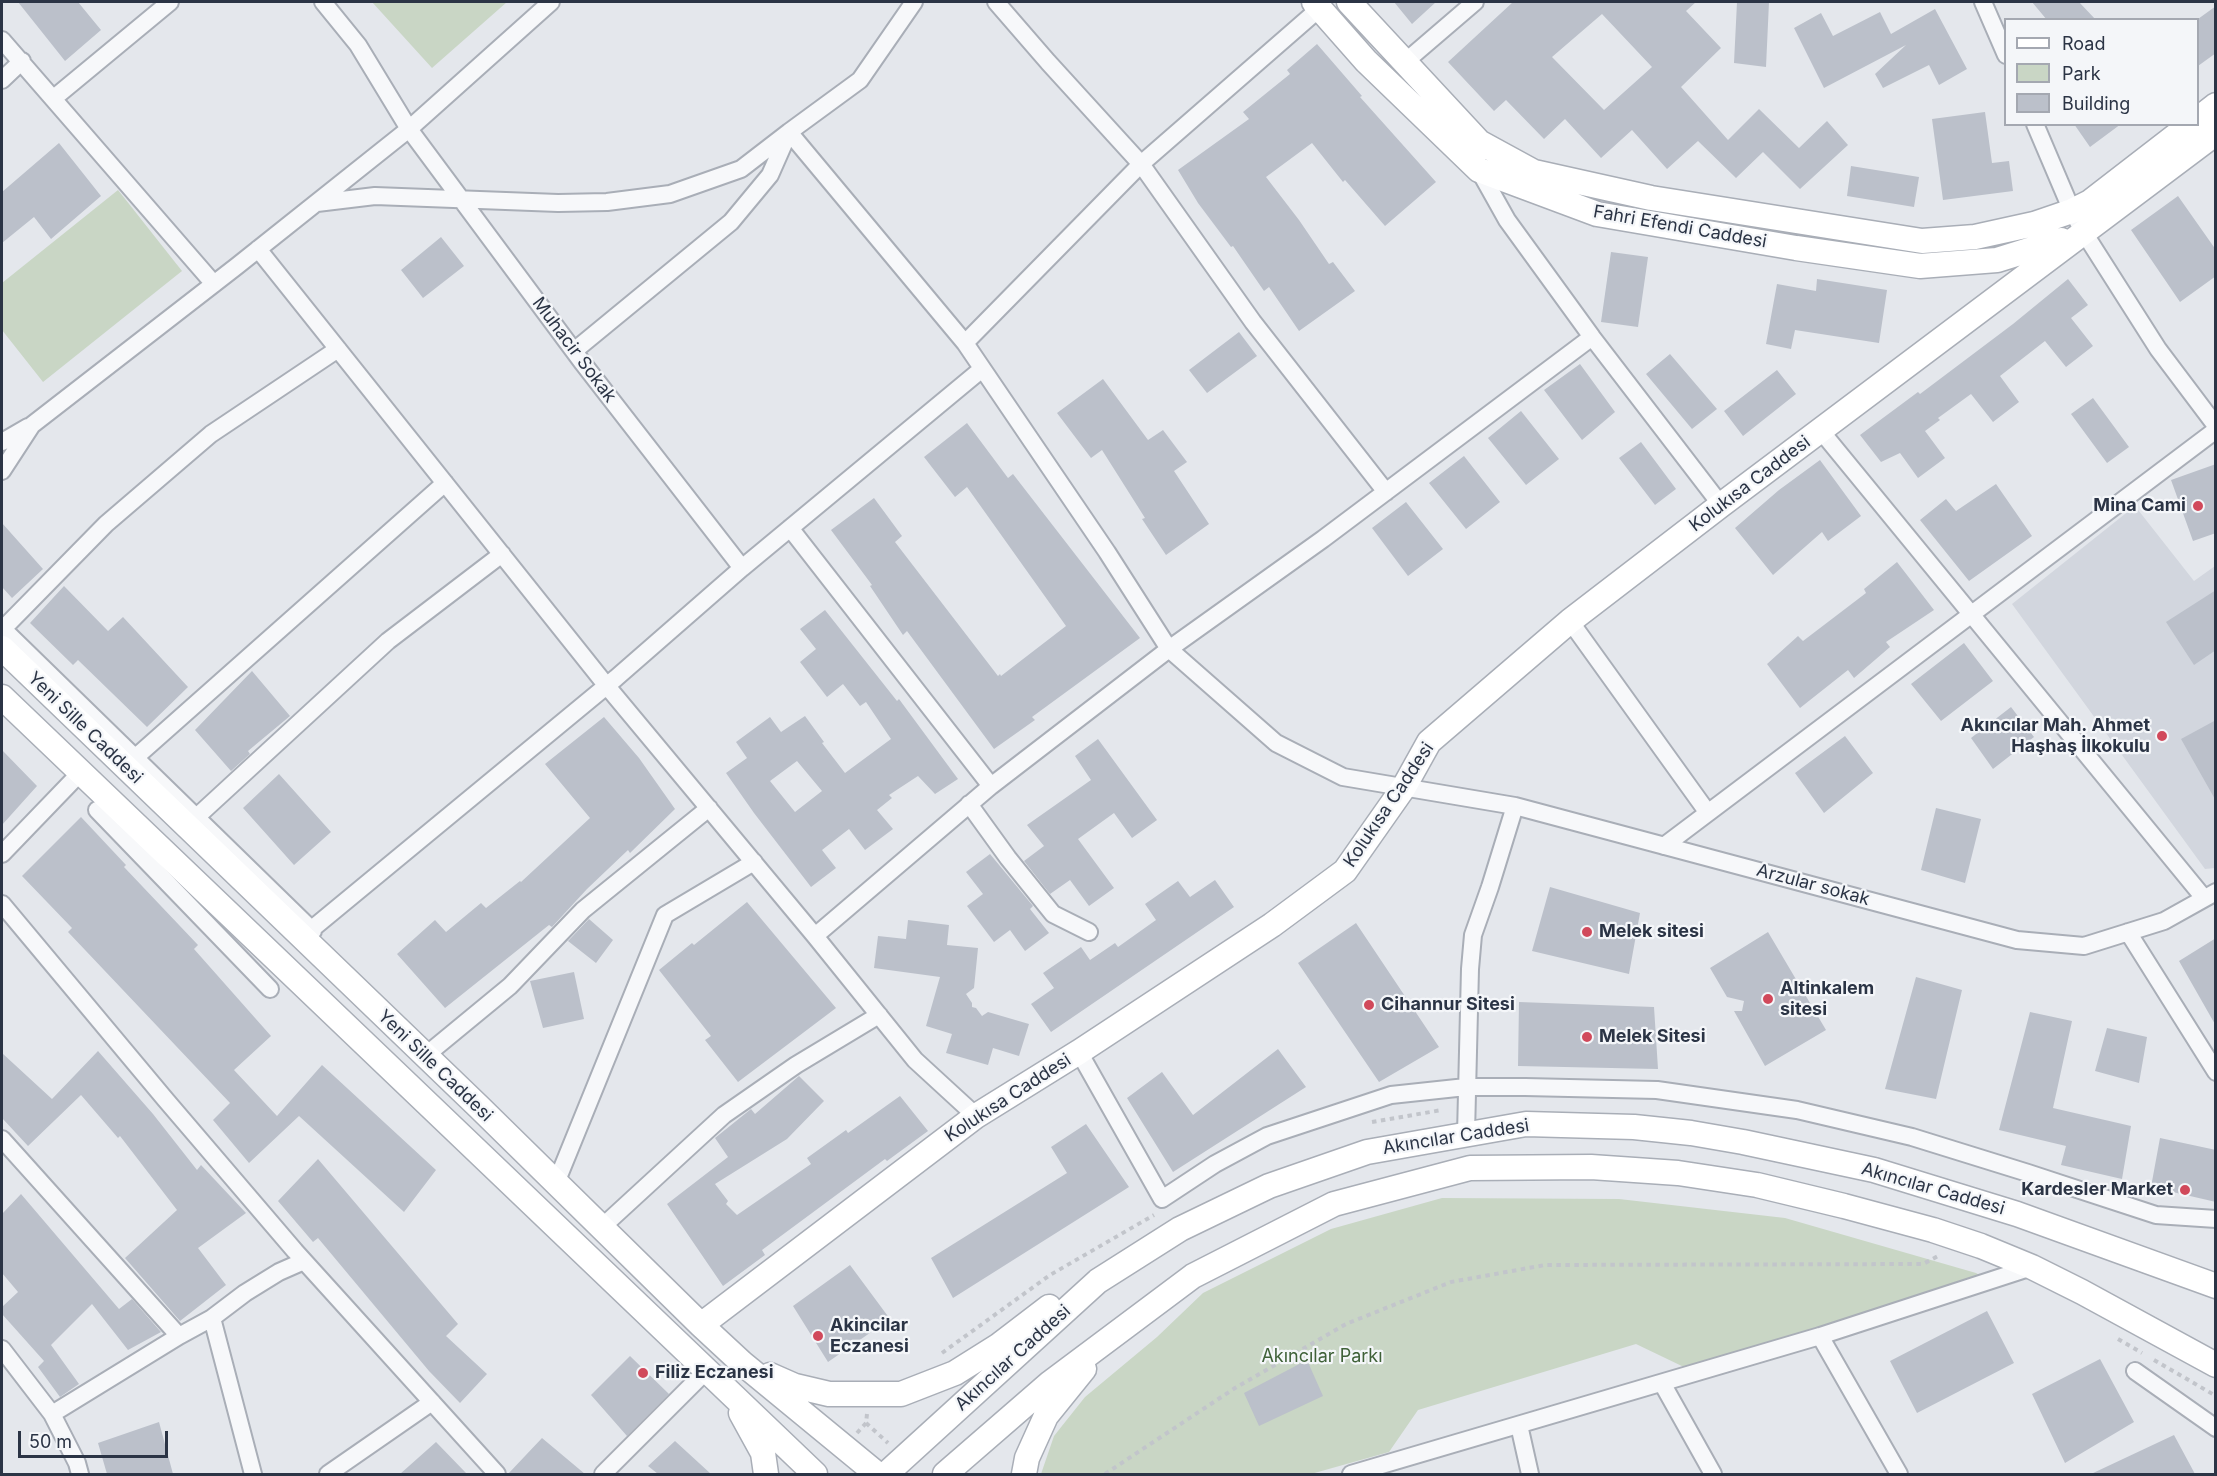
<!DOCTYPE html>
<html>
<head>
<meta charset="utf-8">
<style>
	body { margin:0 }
	#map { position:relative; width:2217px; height:1476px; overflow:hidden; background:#e4e7ec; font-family:Inter,sans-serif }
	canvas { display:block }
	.frame { position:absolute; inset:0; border:3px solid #2b3445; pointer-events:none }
	.legend { position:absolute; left:2004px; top:18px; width:195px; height:108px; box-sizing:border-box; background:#f4f6f9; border:2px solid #a4a8b1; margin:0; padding:8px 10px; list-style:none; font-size:18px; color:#2b3445 }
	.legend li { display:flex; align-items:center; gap:12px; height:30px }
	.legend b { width:30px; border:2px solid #a4a8b1 }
	.scale { position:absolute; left:18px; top:1431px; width:150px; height:27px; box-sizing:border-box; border:3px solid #2b3445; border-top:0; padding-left:8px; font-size:18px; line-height:21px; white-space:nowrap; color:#2b3445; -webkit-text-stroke:4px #f4f6f9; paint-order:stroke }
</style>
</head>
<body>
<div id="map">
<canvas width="2217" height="1476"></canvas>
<div class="frame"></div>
<ul class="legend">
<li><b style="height:8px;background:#fff"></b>Road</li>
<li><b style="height:16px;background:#c9d6c5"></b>Park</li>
<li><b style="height:16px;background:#bbc0ca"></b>Building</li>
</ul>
<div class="scale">50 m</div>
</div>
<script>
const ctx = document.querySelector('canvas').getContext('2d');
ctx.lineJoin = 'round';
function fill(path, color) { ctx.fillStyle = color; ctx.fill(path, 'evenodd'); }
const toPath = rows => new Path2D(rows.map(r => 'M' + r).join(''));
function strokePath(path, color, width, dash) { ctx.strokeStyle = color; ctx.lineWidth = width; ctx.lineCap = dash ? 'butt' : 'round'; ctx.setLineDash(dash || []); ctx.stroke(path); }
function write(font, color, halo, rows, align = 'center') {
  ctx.font = font + ' Inter,sans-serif'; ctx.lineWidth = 4.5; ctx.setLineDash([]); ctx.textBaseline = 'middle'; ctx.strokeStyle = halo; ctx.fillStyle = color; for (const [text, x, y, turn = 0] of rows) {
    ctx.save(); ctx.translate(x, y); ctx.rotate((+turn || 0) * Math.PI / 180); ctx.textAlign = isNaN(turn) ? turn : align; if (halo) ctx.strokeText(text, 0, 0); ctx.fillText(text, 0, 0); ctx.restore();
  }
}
const built = toPath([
	[2135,506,2194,581,2215,566,2215,868,2205,869,2012,604]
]);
const green = toPath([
	[372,2,507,2,432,68],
	[118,190,182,271,43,382,2,330,2,283],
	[1442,1198,1619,1199,1785,1218,1976,1273,1981,1276,1686,1368,1636,1344,1418,1410,1389,1452,1311,1474,1041,1474,1054,1436,1085,1397,1157,1337,1203,1293,1331,1229]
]);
const building = toPath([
	[18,2,78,2,101,30,65,61],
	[1394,2,1436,2,1412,24],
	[1513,2,1696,2,1686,11,1721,48,1681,87,1728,140,1759,109,1799,148,1827,121,1848,145,1800,189,1763,152,1736,178,1698,141,1667,169,1632,130,1601,158,1565,119,1544,139,1506,100,1494,111,1448,62],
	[1602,14,1652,67,1604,110,1552,57],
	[1737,2,1769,2,1766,67,1734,63],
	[2032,2,2079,2,2096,20,2047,20],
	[2216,6,2216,53,2198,66,2198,19],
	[1935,9,1967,69,1939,85,1929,65,1883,88,1875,74,1906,45,1824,88,1794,28,1821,13,1833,36,1880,12,1891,34],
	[1317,44,1362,96,1360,97,1436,182,1385,226,1345,180,1343,182,1312,143,1266,177,1299,220,1329,264,1333,262,1355,291,1299,331,1269,287,1264,291,1233,246,1231,247,1198,203,1178,170,1249,119,1243,112,1290,74,1287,70],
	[1985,112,1992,163,2009,161,2013,191,1943,200,1932,119],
	[2074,124,2121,124,2090,147],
	[59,143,101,196,51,239,34,217,2,243,2,192],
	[1851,166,1919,177,1914,207,1847,196],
	[2178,196,2216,250,2216,276,2180,302,2131,230],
	[441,237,464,266,423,298,401,270],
	[1611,252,1648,257,1638,327,1601,322],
	[1817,279,1887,290,1879,343,1795,330,1791,349,1766,344,1777,284,1816,291],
	[2068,279,2088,305,2071,318,2093,346,2066,367,2045,341,2000,376,2019,402,1993,422,1971,394,1938,418,1940,420,1925,431,1945,458,1918,478,1900,453,1881,462,1860,435,1918,392,1920,394,2013,324],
	[1239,332,1257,356,1207,393,1189,370],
	[1670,354,1717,409,1692,429,1646,374],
	[1580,364,1615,412,1582,440,1544,390],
	[1777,370,1796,394,1743,436,1724,411],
	[1103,379,1148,440,1163,430,1187,462,1174,471,1209,524,1166,555,1142,519,1145,518,1102,450,1091,458,1057,413],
	[2093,398,2129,447,2107,463,2071,414],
	[1521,411,1559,459,1526,485,1488,438],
	[967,423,1008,478,1013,474,1140,638,1032,717,1035,720,994,749,907,631,903,635,870,586,872,585,831,530,874,498,902,536,895,542,998,676,1000,674,1001,676,1066,626,967,487,955,497,924,457],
	[1641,442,1676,489,1655,505,1619,458],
	[1464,456,1500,502,1466,529,1429,483],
	[1820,460,1861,516,1828,541,1822,532,1773,575,1735,528,1779,490],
	[2216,464,2216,533,2193,541,2171,480],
	[1996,484,2032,536,1969,581,1920,520,1946,499,1956,511],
	[1406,502,1443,549,1408,576,1372,528],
	[2,523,43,569,12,598,2,587],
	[1897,562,1934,610,1886,642,1890,647,1854,678,1848,670,1800,708,1767,664,1798,636,1803,641,1866,593,1864,589],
	[64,586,108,631,123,617,188,687,147,727,78,660,73,665,30,623],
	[2216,590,2216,650,2194,665,2166,622],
	[825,610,897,701,899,699,958,779,935,794,918,776,889,795,892,798,877,810,893,829,865,850,849,829,822,850,836,868,811,887,754,813,726,773,747,758,736,742,770,717,781,732,805,716,824,742,822,743,845,773,891,739,866,702,860,706,843,684,827,697,800,662,816,649,800,629],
	[797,761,822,791,795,812,770,781],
	[1964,643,1993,681,1941,721,1911,684],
	[252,671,290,716,248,751,250,754,231,771,195,730],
	[2011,707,2034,737,1993,769,1971,738],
	[604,717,639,758,675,809,630,853,628,850,587,889,552,927,549,925,445,1008,397,954,435,920,446,932,481,903,486,908,520,881,521,882,590,818,545,764],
	[2216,720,2216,801,2181,739],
	[1845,736,1873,773,1824,813,1795,773],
	[1098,739,1157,820,1132,838,1114,813,1078,839,1114,888,1089,906,1070,880,1050,894,1024,861,1044,846,1027,825,1091,780,1075,756],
	[2,750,37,786,2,825],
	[279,774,331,832,294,865,243,808],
	[1936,808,1981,819,1965,883,1921,870],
	[81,817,126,865,124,867,198,945,194,949,271,1036,234,1070,277,1116,322,1065,436,1170,404,1212,299,1116,249,1163,213,1120,230,1103,68,932,72,928,22,876],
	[990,854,1033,906,1030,909,1049,933,1025,951,1010,930,994,942,967,906,983,894,966,872],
	[1215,880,1234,907,1051,1032,1031,1004,1054,988,1043,973,1081,947,1090,960,1115,943,1118,947,1156,920,1145,904,1178,881,1190,897],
	[1550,887,1640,913,1629,974,1532,951],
	[747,902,836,1008,738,1082,705,1040,711,1036,659,970,692,943,694,945],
	[589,919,613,940,596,963,568,941],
	[908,920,949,925,947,945,978,948,974,988,966,994,972,1003,972,1007,976,1008,982,1016,988,1012,1029,1024,1019,1056,993,1048,988,1065,946,1053,952,1034,926,1026,940,977,874,968,878,936,906,939],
	[1356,923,1439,1047,1379,1082,1298,963],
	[1768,932,1826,1030,1765,1066,1734,1011,1742,1011,1744,1001,1727,997,1710,968],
	[2216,938,2216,1026,2179,961],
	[574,972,584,1019,543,1028,530,981],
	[1916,977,1962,990,1936,1099,1885,1089],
	[1519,1002,1654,1007,1658,1069,1518,1066],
	[2030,1012,2072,1021,2053,1108,2131,1126,2122,1179,2061,1165,2066,1146,1999,1130],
	[2107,1028,2147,1037,2139,1083,2095,1071],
	[1278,1049,1306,1087,1173,1172,1127,1098,1162,1072,1193,1115],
	[98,1051,153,1114,197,1170,201,1165,246,1213,198,1248,226,1285,180,1321,125,1258,177,1210,120,1136,118,1138,81,1095,28,1146,2,1118,2,1053,52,1099],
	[799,1076,824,1101,787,1139,715,1184,728,1201,726,1204,737,1215,811,1164,807,1158,846,1130,848,1133,900,1096,928,1131,887,1161,885,1159,762,1250,765,1255,723,1286,667,1204,728,1157,715,1138,751,1109,755,1114],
	[1086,1124,1129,1187,953,1298,931,1258,1067,1173,1051,1147],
	[2160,1138,2216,1150,2216,1202,2151,1187],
	[318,1159,458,1324,446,1336,487,1374,460,1403,429,1371,318,1238,313,1242,278,1201],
	[21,1194,119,1309,132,1299,161,1332,128,1350,92,1304,51,1345,79,1384,60,1397,38,1367,44,1361,2,1314,2,1307,18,1292,2,1273,2,1214],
	[850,1265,890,1319,828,1362,793,1306],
	[1987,1311,2014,1363,1917,1413,1890,1361],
	[630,1356,669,1394,627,1436,591,1395],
	[2100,1359,2134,1422,2065,1463,2032,1394],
	[1307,1360,1323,1396,1259,1426,1244,1393],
	[159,1422,173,1474,107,1474,98,1443],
	[2174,1435,2195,1474,2091,1474],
	[542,1438,585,1474,508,1474],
	[675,1441,711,1474,658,1474,648,1466],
	[436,1442,467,1474,400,1474]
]);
const path = toPath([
	[1372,1122,1442,1110],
	[2118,1339,2142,1353],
	[942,1353,1050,1275,1154,1215],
	[2154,1360,2216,1396],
	[866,1423,888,1443],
	[857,1433,866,1423,867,1414],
	[1105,1474,1235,1388,1346,1324,1451,1282,1545,1265,1923,1264,1940,1255]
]);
const street = toPath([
	[323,2,358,45,409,129,582,362,742,568],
	[996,2,1048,62,1141,164,1253,322,1386,492],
	[1983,2,2006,55],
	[2,40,214,284],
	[1405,62,1475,2],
	[2,80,22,61],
	[54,98,170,2],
	[2035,124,2072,211,2083,231,2158,349,2216,426],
	[1479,170,1507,220,1592,337,1721,505],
	[317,203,375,196,558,203,607,202,670,194,741,169,789,132,965,343,1107,552,1169,649,1276,743,1343,777,1515,806,2017,940,2084,946,2164,921,2216,892],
	[258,249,606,685,815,936,915,1060,976,1116],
	[965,343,1141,164,1320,8],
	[574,351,731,222,770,175,789,132,860,80,914,2],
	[1821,431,2204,898],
	[2,442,28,427],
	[2,471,32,425,237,266,409,129,551,2],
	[790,528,991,786],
	[1570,621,1708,813],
	[2,628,313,931],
	[2,630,106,524,211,434,338,349],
	[128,764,445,483],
	[969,804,1008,858,1053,914,1089,932],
	[97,810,270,989],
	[189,824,388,641,502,554],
	[1664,846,2216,430],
	[2,854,81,772],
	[2,904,165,1099,295,1251,497,1474],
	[2128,932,2216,1072],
	[815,936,991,786,1169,649,1323,539,1592,337],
	[301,938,616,678,742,568,982,369],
	[1079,1052,1162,1199,1215,1164,1267,1136,1391,1095,1466,1087,1525,1087,1657,1090,1797,1110,1912,1137,2028,1173,2156,1215,2216,1219],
	[425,1056,510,986,583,910,709,808],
	[1466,1134,1470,969,1473,935,1490,887,1515,806],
	[2,1139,179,1336,52,1414,2,1349],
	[556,1183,665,915,754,862],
	[601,1228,724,1115,796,1065,879,1015],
	[212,1318,253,1474],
	[179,1336,212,1318,245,1293,279,1272,304,1261],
	[1820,1336,1899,1474],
	[2135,1371,2216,1428],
	[1662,1383,1713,1474],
	[52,1414,77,1463,80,1474],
	[1519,1425,1530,1474],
	[328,1474,432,1402],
	[603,1474,706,1371],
	[1351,1474,1820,1336,2032,1267]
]);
const secondary = toPath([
	[1314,2,1366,61,1479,170,1597,214,1796,248,1920,266,1997,260,2061,240],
	[1349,2,1479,142,1534,172,1651,198,1922,241,1975,237,2034,224,2072,211,2090,202,2191,124],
	[2198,119,2216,105],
	[2,648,479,1107,701,1325,742,1363,877,1474],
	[2,697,815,1474],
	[701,1325,976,1116,1079,1052,1272,925,1345,871,1404,787,1429,742,1570,621,1721,505,2216,133],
	[770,1375,795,1386,829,1394,901,1394,955,1373,998,1346,1049,1307],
	[741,1413,763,1453,766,1474],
	[886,1474,1098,1281,1180,1229,1269,1186,1367,1152,1526,1124,1634,1127,1691,1133,1743,1142,1874,1170,2017,1214,2216,1286],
	[945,1474,1050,1383,1193,1276,1334,1204,1470,1168,1591,1167,1678,1173,1757,1185,1844,1206,1933,1230,1981,1246,2032,1267,2082,1292,2216,1365],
	[1024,1474,1027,1458,1046,1416,1084,1369]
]);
const markers = [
	[2198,506,6,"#d1495b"],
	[2162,736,6,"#d1495b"],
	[1587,932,6,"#d1495b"],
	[1768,999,6,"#d1495b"],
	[1369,1005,6,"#d1495b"],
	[1587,1037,6,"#d1495b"],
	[2185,1190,6,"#d1495b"],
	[818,1336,6,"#d1495b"],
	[643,1373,6,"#d1495b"]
];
const streetNames = [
	["Fahri Efendi Caddesi",1680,227,10],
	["Muhacir Sokak",574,350,53],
	["Kolukısa Caddesi",1750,484,-37],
	["Yeni Sille Caddesi",85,728,44],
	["Kolukısa Caddesi",1389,805,-56],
	["Arzular sokak",1813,885,15],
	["Yeni Sille Caddesi",435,1066,44],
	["Kolukısa Caddesi",1008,1098,-33],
	["Akıncılar Caddesi",1456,1137,-9],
	["Akıncılar Caddesi",1933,1189,16],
	["Akıncılar Caddesi",1013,1358,-42]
];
const poiNames = [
	["Mina Cami",2186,506,"right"],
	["Akıncılar Mah. Ahmet",2150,726,"right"],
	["Haşhaş İlkokulu",2150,747,"right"],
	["Melek sitesi",1599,932],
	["Altinkalem",1780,989],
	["sitesi",1780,1010],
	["Cihannur Sitesi",1381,1005],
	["Melek Sitesi",1599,1037],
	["Kardesler Market",2173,1190,"right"],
	["Akincilar",830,1326],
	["Eczanesi",830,1347],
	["Filiz Eczanesi",655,1373]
];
const parkNames = [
	["Akıncılar Parkı",1322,1357]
];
fill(built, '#d2d6de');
fill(green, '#c9d6c5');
fill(building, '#bbc0ca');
strokePath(street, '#a9aeb7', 20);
strokePath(secondary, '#a9aeb7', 27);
strokePath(path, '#c2c5cb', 4, [4.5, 4.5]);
strokePath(street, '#f7f8fa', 16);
strokePath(secondary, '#fff', 24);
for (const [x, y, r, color] of markers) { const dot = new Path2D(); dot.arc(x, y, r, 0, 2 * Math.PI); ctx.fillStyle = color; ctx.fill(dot); strokePath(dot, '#f4f6f9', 2); }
write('18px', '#2b3445', '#f4f6f9', streetNames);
write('bold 18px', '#2b3445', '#f4f6f9', poiNames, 'left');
write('18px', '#3f6138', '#f4f6f9', parkNames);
</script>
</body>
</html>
